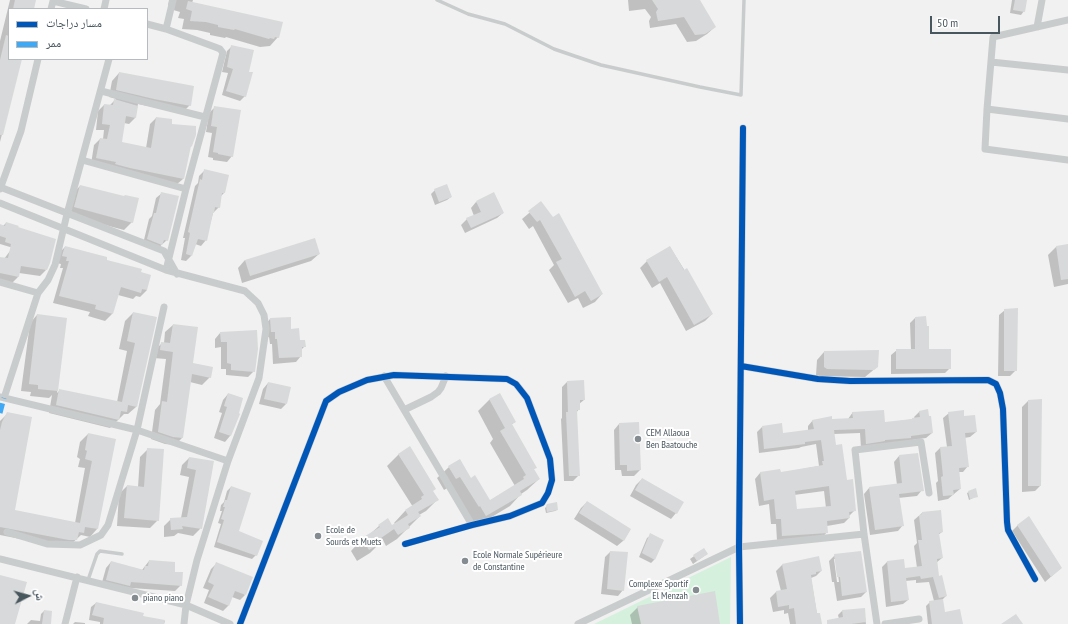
<!DOCTYPE html>
<html>
<head>
<meta charset="utf-8">
<style>
	body { margin:0 }
	#map { position:relative; width:1068px; height:624px; overflow:hidden; background:#f2f1f1; font-family:"PT Sans Narrow","Noto Naskh Arabic",sans-serif }
	canvas { display:block }
	.legend { position:absolute; left:8px; top:8px; width:140px; height:52px; box-sizing:border-box; background:#fff; border:1px solid #b6bbbf; margin:0; padding:5px 7px; list-style:none; font-size:12px; color:#48565e }
	.legend li { display:flex; align-items:center; gap:8px; height:20px }
	.legend b { width:20px; border:1px solid #b6bbbf }
	.north { position:absolute; left:8px; top:576px; width:40px; height:40px; -webkit-text-stroke:3px #fff; paint-order:stroke; rotate:84deg; font-size:11px; font-weight:700; line-height:16px; text-align:center; color:#48565e }
	.north::after { content:''; display:block; margin:auto; width:14px; height:18px; background:#48565e; clip-path:polygon(50% 0,100% 100%,50% 72%,0 100%) }
	.scale { position:absolute; left:930px; top:16px; width:70px; height:18px; box-sizing:border-box; border:2px solid #48565e; border-top:0; padding-left:5px; font-size:12px; line-height:14px; white-space:nowrap; color:#48565e; -webkit-text-stroke:3px #fff; paint-order:stroke }
</style>
</head>
<body>
<div id="map">
<canvas width="1068" height="624"></canvas>
<ul class="legend">
<li><b style="height:5px;background:#0057b8"></b>مسار دراجات</li>
<li><b style="height:5px;background:#3fa9f5"></b>ممر</li>
</ul>
<div class="north">ش</div>
<div class="scale">50 m</div>
</div>
<script>
const ctx = document.querySelector('canvas').getContext('2d');
ctx.lineJoin = 'round';
function fill(path, color) { ctx.fillStyle = color; ctx.fill(path, 'evenodd'); }
const toPath = rows => new Path2D(rows.map(r => 'M' + r).join(''));
function strokePath(path, color, width, dash) { ctx.strokeStyle = color; ctx.lineWidth = width; ctx.lineCap = dash ? 'butt' : 'round'; ctx.setLineDash(dash || []); ctx.stroke(path); }
function write(font, color, halo, rows, align = 'center') {
  ctx.font = font + ' "PT Sans Narrow",sans-serif'; ctx.lineWidth = 4; ctx.setLineDash([]); ctx.textBaseline = 'middle'; ctx.strokeStyle = halo; ctx.fillStyle = color; for (const [text, x, y, turn = 0] of rows) {
    ctx.save(); ctx.translate(x, y); ctx.rotate((+turn || 0) * Math.PI / 180); ctx.textAlign = isNaN(turn) ? turn : align; if (halo) ctx.strokeText(text, 0, 0); ctx.fillText(text, 0, 0); ctx.restore();
  }
}
const green = toPath([
	[731,557,730,624,594,624]
]);
const shadow = toPath([
	[10,0,35,0,33,9,9,9,9,59,21,59,0,142,0,41],
	[169,0,193,0,192,3,278,37,270,46,260,47,226,37,225,38,210,35,210,33,197,30,182,29,184,19,178,18,180,12,170,9,168,5],
	[628,0,687,0,715,27,707,34,696,41,687,42,676,24,650,28,649,21,651,17,645,9,629,11],
	[1012,0,1026,0,1024,11,1021,15,1010,13],
	[232,46,248,73,245,96,240,101,222,95,228,73,222,72,227,51],
	[119,73,190,105,182,113,138,104,135,118,129,124,124,123,121,143,146,148,150,124,156,118,171,125,192,146,190,147,183,179,176,185,91,164,94,145,100,139,103,139,104,130,96,130,98,111,104,105,109,106,116,99,109,97,112,81],
	[215,107,232,156,227,162,213,160,213,158,208,157,212,133,206,132,209,113],
	[204,171,224,193,221,196,219,207,213,213,206,240,201,246,195,244,191,256,186,261,181,260,185,238,183,238,195,186,198,183,199,176],
	[80,186,132,222,124,230,67,215,73,193],
	[435,190,451,197,447,200,435,205,431,194],
	[162,193,167,240,156,250,143,244,149,219,152,216,156,198],
	[476,202,503,213,497,218,465,233,461,225,467,219,474,216,471,208],
	[541,203,602,294,595,302,583,308,578,298,568,303,549,270,554,265,533,226,529,229,522,219],
	[6,223,46,270,40,276,19,273,18,277,12,283,0,280,0,258,4,259,10,251,20,250,0,244,0,225,3,226],
	[1068,245,1068,284,1054,287,1048,255,1056,247],
	[65,247,140,273,147,290,140,297,136,296,133,299,118,295,112,314,105,321,88,316,90,312,53,303,63,268,60,268,61,264,56,263,58,254],
	[670,247,712,314,705,321,686,331,660,283,652,288,640,268,647,261],
	[319,254,311,261,242,283,238,268,245,260],
	[1005,310,1016,370,1010,376,998,376,999,315],
	[133,313,155,318,136,407,128,414,124,414,110,428,49,413,52,395,49,398,30,396,31,392,21,391,30,323,37,315,66,319,57,393,60,390,117,402,127,351,119,349,125,321],
	[915,318,928,350,950,368,945,373,891,374,891,355,897,350,911,350,910,323],
	[270,319,290,330,305,346,301,350,301,356,296,362,273,364,272,344,270,344,269,337,266,338,265,325],
	[173,325,197,328,192,364,210,377,202,385,190,382,182,438,175,445,165,444,151,439,155,410,160,404,166,359,153,358,154,351,162,343,164,343,165,332],
	[220,333,254,371,248,377,226,375,226,369,221,369,221,347,215,348,215,339],
	[824,352,877,367,865,377,819,376,816,375,817,360],
	[567,382,584,400,579,404,579,409,576,413,579,475,573,481,564,481,561,419,562,418,562,387],
	[268,383,286,404,281,409,259,404,263,389],
	[228,394,237,414,239,414,230,436,225,442,214,438,222,413,219,412,223,400],
	[499,394,515,422,511,425,535,468,533,470,539,479,527,490,521,494,510,506,475,527,449,487,444,490,437,478,449,467,471,479,490,501,515,486,490,443,493,439,478,411,489,400],
	[1041,400,1040,486,1035,491,1022,492,1022,407,1028,401],
	[920,411,932,433,926,438,861,448,860,433,834,434,835,446,855,510,849,516,849,518,844,523,827,526,827,532,822,538,777,541,776,524,771,524,769,504,759,506,755,479,760,473,779,470,780,473,819,466,816,444,801,447,799,448,759,453,757,432,762,427,782,434,808,431,808,426,813,420,848,419,853,412,884,423,915,419,914,417],
	[824,491,826,508,796,510,794,495],
	[8,413,13,511,75,523,85,468,78,467,80,459,77,457,80,442,88,434,114,440,97,529,90,537,81,535,68,547,61,547,0,535,0,421],
	[949,413,964,418,976,432,970,437,964,438,968,466,963,472,958,472,960,489,948,499,938,501,936,483,938,481,935,453,940,448,947,447,943,418],
	[619,424,640,470,634,476,622,476,621,470,615,470,614,430],
	[148,449,158,520,150,528,117,526,119,494,127,486,138,487,140,457],
	[399,454,432,492,437,500,426,511,419,515,420,516,397,539,386,546,383,540,370,553,357,561,351,551,362,539,370,534,379,526,392,526,395,524,394,523,405,511,413,507,387,466],
	[917,454,922,490,917,496,898,498,903,525,898,531,870,535,864,494,869,488,897,485,894,462,899,456],
	[189,458,213,462,200,529,193,536,178,533,174,536,164,537,164,526,171,519,181,518,189,477,180,475,182,465],
	[642,479,676,513,671,519,630,496,636,485],
	[231,487,238,532,256,555,252,559,214,547,221,524,218,523,222,511,220,511,221,505,224,502,227,491],
	[969,492,977,496,969,500,967,493],
	[587,502,630,530,623,541,617,546,574,519,581,508],
	[548,505,557,510,555,511,546,513,545,508],
	[922,513,942,532,938,535,942,558,936,563,938,577,946,596,942,600,944,613,962,624,928,624,926,606,930,602,934,601,929,582,916,583,916,580,905,581,908,600,903,604,886,607,882,567,887,562,903,560,904,569,917,568,914,546,917,543,914,520],
	[1018,525,1061,568,1045,582,1012,531],
	[651,535,663,540,654,560,651,563,639,557,647,538],
	[704,549,707,554,693,564,690,559],
	[610,552,623,590,618,596,601,594,605,557],
	[835,555,866,592,861,597,837,601,834,582,832,582,829,561],
	[834,559,836,559,839,582,837,582],
	[818,558,821,571,816,576,811,578,817,614,821,624,790,624,788,613,784,614,784,610,773,612,770,598,776,592,781,591,776,571,782,565],
	[149,561,174,573,181,585,175,591,101,586,106,568,111,562,142,570],
	[216,564,245,595,240,600,232,597,228,606,223,611,204,603,209,590,203,588,211,569],
	[96,603,142,617,165,621,164,624,100,624,100,622,89,620,91,607],
	[638,607,719,624,632,624,630,615],
	[864,609,866,624,832,624,839,619,838,615,842,611],
	[44,611,50,624,27,624,31,620,40,621,41,614],
	[75,622,85,623,85,624,73,624]
]);
const building = toPath([
	[15,0,36,0,34,9,13,9],
	[652,0,700,0,716,27,705,34,695,35,684,17,658,21,656,12,658,9],
	[1015,0,1027,0,1025,12,1013,10],
	[188,1,283,22,279,38,275,37,274,39,270,38,269,39,235,29,234,30,218,27,218,25,206,22,190,21,192,11,186,9],
	[6,35,9,36,9,59,22,59,3,135,0,135,0,60],
	[231,45,254,50,249,72,253,72,246,97,226,91,233,69,227,67],
	[119,72,194,86,191,106,154,99,116,90],
	[114,99,138,106,136,118,126,116,122,142,151,148,156,117,172,119,172,124,196,126,196,135,192,146,191,146,184,179,130,168,115,164,116,162,96,158,100,138,107,139,110,125,102,124,104,104,113,105],
	[214,106,241,110,233,157,218,154,218,153,213,152,217,127,211,126],
	[204,169,229,175,225,193,222,193,220,208,215,207,214,213,213,213,207,241,198,239,192,256,186,254,190,233,188,232,200,179,202,180],
	[447,184,452,197,439,202,434,189],
	[80,185,124,196,125,195,139,198,133,223,74,207],
	[161,192,179,196,168,241,164,240,162,245,147,239,154,213,156,213],
	[494,192,504,213,471,228,466,218,481,212,476,201],
	[541,201,553,217,559,213,603,294,591,301,585,291,575,297,556,262,562,259,540,220,537,222,528,211],
	[6,222,19,226,18,227,56,239,50,263,47,270,21,266,19,277,0,273,0,257,8,258,11,244,5,242,6,238,0,236,0,224,5,226],
	[315,238,320,254,250,276,245,260],
	[1068,244,1068,279,1061,280,1056,246],
	[65,246,107,257,107,260,142,269,141,272,151,275,147,290,142,289,141,293,121,287,113,314,95,309,96,305,59,296,69,261,66,261,67,257,62,256],
	[670,246,684,270,687,268,713,314,694,325,667,277,659,282,646,260],
	[1018,308,1017,371,1004,371,1004,309],
	[133,312,157,317,137,407,128,405,127,412,121,411,119,420,56,405,59,389,122,402,135,343,127,341],
	[37,314,67,318,58,391,38,389,38,385,29,384],
	[926,316,927,326,929,326,929,349,951,349,951,369,896,369,896,349,915,349,915,317],
	[291,317,291,329,299,328,300,340,305,340,306,347,302,347,302,357,279,358,277,339,275,339,275,332,271,332,270,318],
	[173,324,198,327,193,363,213,367,211,378,192,374,183,438,173,437,158,432,162,401,167,402,173,352,160,350,161,342,170,343],
	[257,330,258,349,255,372,231,370,231,364,227,363,227,342,221,342,220,332],
	[879,350,878,367,874,370,827,369,824,367,824,351],
	[584,380,585,400,580,400,580,410,577,410,580,476,569,476,566,412,568,412,567,381],
	[268,382,291,387,287,404,264,399],
	[228,393,243,398,239,413,240,414,231,436,219,432,227,407,224,406],
	[500,393,516,422,512,424,537,468,534,469,540,479,520,491,522,495,486,516,480,506,479,507,460,477,456,479,448,466,460,459,471,478,475,475,490,500,524,479,523,477,526,475,500,431,505,428,489,399],
	[1042,399,1041,486,1028,486,1028,400],
	[928,409,929,416,931,416,933,433,911,436,911,438,885,440,885,441,866,444,865,429,834,430,836,445,842,444,847,480,853,479,856,511,849,512,850,518,827,521,828,533,782,536,781,519,776,519,774,499,764,501,760,472,780,469,781,472,823,465,822,461,824,461,821,440,805,442,805,444,764,449,762,426,782,423,783,433,814,429,812,420,832,416,832,419,853,418,852,412,884,410,885,422,912,419,912,418,920,417,919,411],
	[829,486,831,506,797,509,795,491],
	[964,410,964,416,975,415,977,432,965,433,969,467,959,468,961,489,953,490,954,495,943,496,941,477,943,476,940,447,952,446,948,412],
	[7,412,32,417,15,510,80,523,92,461,85,459,87,451,85,450,88,433,116,439,98,529,85,527,84,533,79,532,77,540,69,540,0,527,0,430,2,422],
	[639,422,641,470,627,471,627,465,620,465,619,423],
	[410,446,436,489,433,491,439,500,418,512,421,516,408,524,410,528,398,535,394,529,381,538,383,542,369,550,362,538,380,527,378,525,388,518,392,525,408,515,405,510,422,499,421,497,424,495,398,454],
	[147,448,164,449,159,521,124,518,127,485,144,487],
	[918,453,924,491,899,494,904,526,875,530,869,487,902,483,899,455],
	[189,457,214,461,202,529,182,526,183,529,171,530,170,518,187,517,196,470,187,468],
	[642,478,684,502,677,514,635,490],
	[231,486,251,493,239,531,263,541,257,556,217,542,224,520,221,519,225,507,223,507,225,500,227,500],
	[976,488,978,497,970,499,968,491],
	[587,501,631,529,624,541,579,513],
	[557,502,558,510,547,512,546,506,547,504],
	[941,510,943,532,939,533,943,558,937,559,939,576,942,575,947,596,939,598,933,577,921,579,920,576,906,578,909,600,891,602,887,561,904,559,905,568,922,566,918,540,922,540,919,515,922,514,922,512],
	[1029,516,1062,568,1051,577,1017,525],
	[650,533,664,540,655,560,642,553],
	[704,548,708,554,697,561,693,555],
	[610,551,628,552,624,591,607,589],
	[861,551,867,592,842,596,840,577,837,577,834,554],
	[819,556,822,571,816,572,816,574,811,575,817,613,820,613,822,624,796,624,794,608,789,609,789,605,778,607,776,591,787,589,782,564],
	[149,560,175,562,175,572,183,572,182,586,131,582,130,586,106,580,111,561,144,570,145,566,148,566],
	[216,562,253,577,246,595,235,591,229,606,208,597,214,585,208,582],
	[0,575,27,582,15,624,0,624],
	[715,591,720,624,641,624,637,606],
	[943,599,945,612,960,609,963,624,932,624,929,601],
	[96,602,144,613,143,616,165,620,164,624,103,624,104,618,92,615],
	[865,608,866,622,851,624,827,624,827,620,843,617,842,610],
	[44,610,52,611,51,624,42,624],
	[1016,614,1023,624,1001,624]
]);
const service = toPath([
	[437,0,468,14,505,24,554,49,601,65,700,87,741,95,744,0],
	[88,580,97,554,100,551,122,554]
]);
const minor = toPath([
	[51,9,53,1,86,9],
	[104,9,106,0],
	[1068,20,993,37,987,109,1068,119],
	[147,24,166,29,215,47,220,49,223,53,186,189,166,270],
	[1037,27,1042,0],
	[166,29,173,0],
	[991,62,1068,70],
	[101,91,205,117],
	[987,109,985,149,1068,160],
	[82,160,186,189],
	[0,187,164,251,177,274],
	[0,189,21,131,38,59],
	[0,203,166,270,245,291,258,303,264,315,266,329,259,378,228,461,197,560,186,605,184,624],
	[0,282,38,293,48,280,55,265,67,214,109,59],
	[741,366,818,379,850,381,988,380,996,384,1000,393,1003,409,1007,522,1008,530,1035,579],
	[384,376,472,525],
	[0,397,137,430,228,461],
	[4,398,38,293],
	[404,410,431,397,438,392,441,388,446,376],
	[7,532,47,544,80,545,101,535,108,525,137,430,164,307],
	[0,559,186,605,230,624],
	[65,624,77,577],
	[240,624,326,401,339,392,367,380,394,375,507,379,516,384,527,398,550,459,552,480,548,493,542,503,510,516,472,525,405,544],
	[578,624,739,547,864,534],
	[740,624,739,547,743,128],
	[877,624,864,534,855,450,921,442,929,493],
	[885,624,919,619]
]);
const quiet = toPath([
	[0,413,4,398]
]);
const cycleway = toPath([
	[741,366,818,379,850,381,988,380,996,384,1000,393,1003,409,1007,522,1008,530,1035,579],
	[240,624,326,401,339,392,367,380,394,375,507,379,516,384,527,398,550,459,552,480,548,493,542,503,510,516,472,525,405,544],
	[740,624,739,547,743,128]
]);
const markers = [
	[638,439,4,"#848c91"],
	[318,536,4,"#848c91"],
	[465,561,4,"#848c91"],
	[696,590,4,"#848c91"],
	[135,598,4,"#848c91"]
];
const poiNames = [
	["CEM Allaoua",646,433],
	["Ben Baatouche",646,445],
	["Ecole de",326,530],
	["Sourds et Muets",326,542],
	["Ecole Normale Supérieure",473,555],
	["de Constantine",473,567],
	["Complexe Sportif",688,584,"right"],
	["El Menzah",688,596,"right"],
	["piano piano",143,598]
];
fill(green, '#d6f0de');
fill(shadow, '#0003');
fill(building, '#d8d9da');
strokePath(service, '#c9cccd', 3.5);
strokePath(minor, '#c9cccd', 7);
strokePath(quiet, '#3fa9f5', 5, [10, 5]);
strokePath(cycleway, '#0057b8', 6);
for (const [x, y, r, color] of markers) { const dot = new Path2D(); dot.arc(x, y, r, 0, 2 * Math.PI); ctx.fillStyle = color; ctx.fill(dot); strokePath(dot, '#fff', 1.5); }
write('10px', '#48565e', '#fff', poiNames, 'left');
</script>
</body>
</html>
